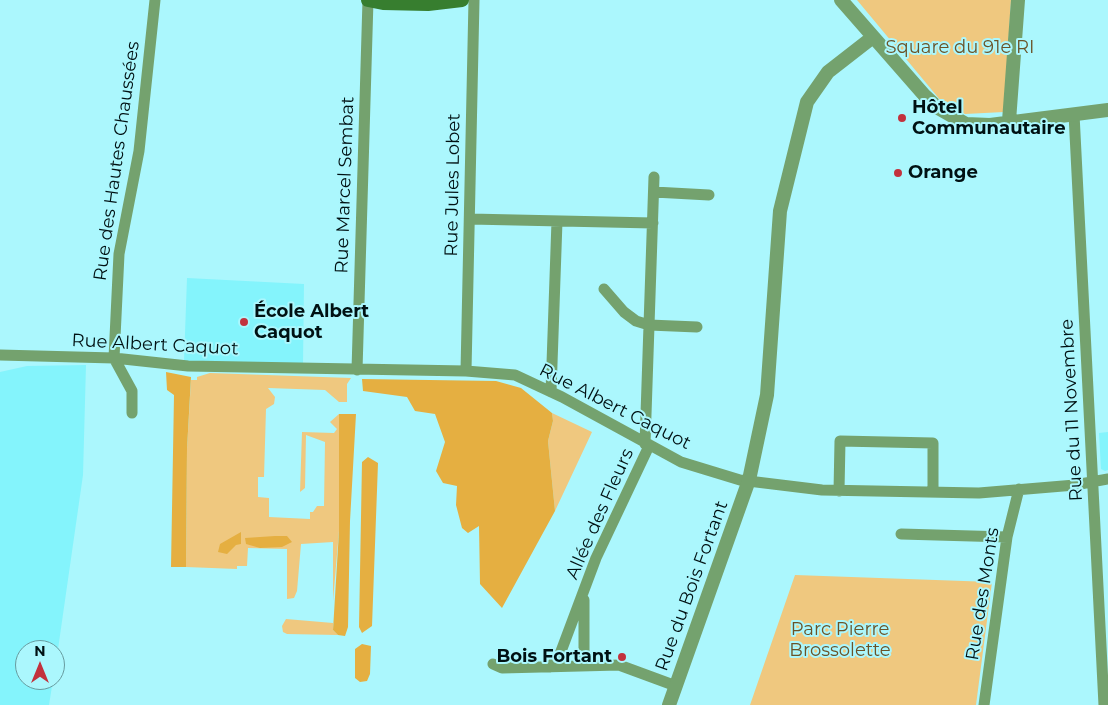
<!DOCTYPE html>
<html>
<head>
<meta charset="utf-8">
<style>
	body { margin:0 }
	#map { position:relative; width:1108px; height:705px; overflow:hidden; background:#abf7fd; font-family:Montserrat,sans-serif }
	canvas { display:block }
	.north { position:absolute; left:15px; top:640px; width:50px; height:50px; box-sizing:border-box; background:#abf7fd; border:1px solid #679b9f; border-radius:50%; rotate:0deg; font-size:14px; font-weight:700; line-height:20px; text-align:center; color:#001113 }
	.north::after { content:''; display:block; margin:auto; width:18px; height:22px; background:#c2323d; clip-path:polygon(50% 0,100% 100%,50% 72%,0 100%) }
</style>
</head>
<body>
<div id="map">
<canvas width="1108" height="705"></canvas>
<div class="north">N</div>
</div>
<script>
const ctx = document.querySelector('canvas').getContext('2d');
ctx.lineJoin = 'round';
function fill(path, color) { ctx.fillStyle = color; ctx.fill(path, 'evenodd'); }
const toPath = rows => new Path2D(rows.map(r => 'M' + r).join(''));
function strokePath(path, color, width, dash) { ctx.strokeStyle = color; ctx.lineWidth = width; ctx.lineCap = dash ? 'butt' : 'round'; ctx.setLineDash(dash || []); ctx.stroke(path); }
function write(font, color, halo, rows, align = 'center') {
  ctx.font = font + ' Montserrat,sans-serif'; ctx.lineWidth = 4; ctx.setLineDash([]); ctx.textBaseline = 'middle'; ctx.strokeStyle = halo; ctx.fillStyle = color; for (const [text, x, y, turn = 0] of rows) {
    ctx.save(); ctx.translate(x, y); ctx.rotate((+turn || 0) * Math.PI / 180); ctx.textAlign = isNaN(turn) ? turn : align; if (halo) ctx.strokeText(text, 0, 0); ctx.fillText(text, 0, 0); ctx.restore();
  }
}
const built = toPath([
	[187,278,304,284,303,364,184,361],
	[86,365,83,475,55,670,55,650,25,650,25,680,53,680,49,705,0,705,0,372,27,366],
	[1108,432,1108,470,1105,471,1101,469,1099,433]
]);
const green = toPath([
	[857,0,1011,0,1004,112,965,114,941,101],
	[210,373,351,378,347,384,347,402,339,402,325,390,268,388,275,397,274,404,266,409,264,477,258,477,258,497,269,498,269,517,310,519,310,512,313,512,317,506,324,506,325,442,306,435,305,488,300,492,302,432,334,433,337,429,330,422,339,414,339,531,333,601,333,542,301,544,297,591,294,598,287,599,287,549,248,548,247,566,237,566,237,569,186,567,187,449,191,380,197,380,197,377],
	[552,413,592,432,555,511,548,441,553,421],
	[795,575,992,582,976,705,750,705],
	[286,619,333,623,333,630,338,635,287,634,283,632,282,626]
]);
const forest = toPath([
	[166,372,191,377,187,449,186,567,171,567,174,395,167,390],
	[362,379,496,381,521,388,552,413,553,421,548,441,555,511,502,608,480,584,479,526,468,533,462,528,456,505,457,486,443,483,436,471,445,442,435,414,415,411,407,397,363,391],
	[339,414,356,414,350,521,348,627,345,636,338,635,333,630,339,531],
	[368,457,378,463,372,626,362,633,359,627,362,462],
	[241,532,241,544,236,545,227,554,218,552,220,544],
	[275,536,287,536,292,542,282,547,260,548,246,544,245,538],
	[362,644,371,646,370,674,367,681,360,682,355,678,355,649]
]);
const minor = toPath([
	[1074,114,1104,705],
	[654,192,709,195],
	[470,219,653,223],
	[604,289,624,312,636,321,649,325,697,327],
	[0,355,114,358,188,366,466,371,515,375,562,397,681,462,740,480,822,490,979,493,1075,485,1108,479],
	[357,370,368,0],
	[466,371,474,0],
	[551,392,557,221],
	[132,413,132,391,114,358,119,254,139,151,155,0],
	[645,444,654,177],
	[839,491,840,441,933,443,933,492],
	[901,534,1007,537],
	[584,600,584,666],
	[493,664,502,668,619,665,676,686],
	[550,667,560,654,596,558,649,446],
	[984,705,1007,537,1019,489]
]);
const tertiary = toPath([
	[841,0,925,96,938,108,966,124,990,125,1108,110],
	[1009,121,1018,0],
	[669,705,749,480,767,395,780,211,807,102,828,72,873,37]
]);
const secondary = toPath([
	[368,0,383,3,428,4,462,0]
]);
const markers = [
	[902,118,5,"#c2323d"],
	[898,173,5,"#c2323d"],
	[244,322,5,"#c2323d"],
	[622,657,5,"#c2323d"]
];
const parkNames = [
	["Square du 91e RI",960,48],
	["Parc Pierre",840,630],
	["Brossolette",840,651]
];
const poiNames = [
	["Hôtel",912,108],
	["Communautaire",912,129],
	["Orange",908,173],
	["École Albert",254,312],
	["Caquot",254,333],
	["Bois Fortant",612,657,"right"]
];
const streetNames = [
	["Rue des Hautes Chaussées",117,161,-82],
	["Rue Marcel Sembat",345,185,-88],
	["Rue Jules Lobet",453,185,-89],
	["Rue Albert Caquot",155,345,3],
	["Rue Albert Caquot",615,407,27],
	["Rue du 11 Novembre",1072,410,-93],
	["Allée des Fleurs",600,514,-66],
	["Rue du Bois Fortant",692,586,-70],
	["Rue des Monts",983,594,-81]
];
fill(built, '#84f4fc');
fill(green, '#efc87f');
fill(forest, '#e5af41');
strokePath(minor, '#74a26e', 11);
strokePath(tertiary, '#74a26e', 14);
strokePath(secondary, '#377e2f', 14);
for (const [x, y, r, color] of markers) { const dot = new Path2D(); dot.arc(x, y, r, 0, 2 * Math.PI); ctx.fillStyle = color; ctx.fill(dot); strokePath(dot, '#abf7fd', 2); }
write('18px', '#6a5328', '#abf7fd', parkNames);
write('bold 18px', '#001113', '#abf7fd', poiNames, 'left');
write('18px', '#001113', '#abf7fd', streetNames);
</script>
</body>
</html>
